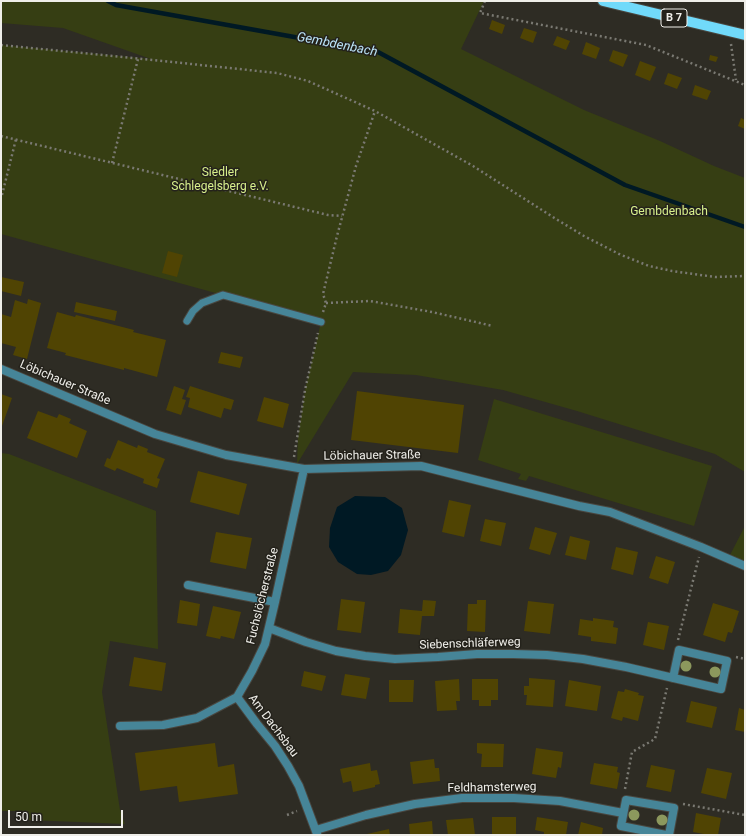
<!DOCTYPE html>
<html>
<head>
<meta charset="utf-8">
<style>
	body { margin:0 }
	#map { position:relative; width:746px; height:836px; overflow:hidden; background:#2e2c24; font-family:Roboto,sans-serif }
	canvas { display:block }
	.frame { position:absolute; inset:0; border:2px solid #efeee9; pointer-events:none }
	.scale { position:absolute; left:8px; top:810px; width:115px; height:18px; box-sizing:border-box; border:2px solid #efeee9; border-top:0; padding-left:5px; font-size:12px; line-height:14px; white-space:nowrap; color:#efeee9; -webkit-text-stroke:3px #24221b; paint-order:stroke }
</style>
</head>
<body>
<div id="map">
<canvas width="746" height="836"></canvas>
<div class="frame"></div>
<div class="scale">50 m</div>
</div>
<script>
const ctx = document.querySelector('canvas').getContext('2d');
ctx.lineJoin = 'round';
function fill(path, color) { ctx.fillStyle = color; ctx.fill(path, 'evenodd'); }
const toPath = rows => new Path2D(rows.map(r => 'M' + r).join(''));
function strokePath(path, color, width, dash) { ctx.strokeStyle = color; ctx.lineWidth = width; ctx.lineCap = dash ? 'butt' : 'round'; ctx.setLineDash(dash || []); ctx.stroke(path); }
function write(font, color, halo, rows, align = 'center') {
  ctx.font = font + ' Roboto,sans-serif'; ctx.lineWidth = 3; ctx.setLineDash([]); ctx.textBaseline = 'middle'; ctx.strokeStyle = halo; ctx.fillStyle = color; for (const [text, x, y, turn = 0] of rows) {
    ctx.save(); ctx.translate(x, y); ctx.rotate((+turn || 0) * Math.PI / 180); ctx.textAlign = isNaN(turn) ? turn : align; if (halo) ctx.strokeText(text, 0, 0); ctx.fillText(text, 0, 0); ctx.restore();
  }
}
const green = toPath([
	[1,1,484,1,461,49,584,110,660,141,714,166,745,178,745,472,715,454,577,411,503,390,416,375,353,372,297,464,298,438,305,390,321,322,1,234,1,45,151,59,63,28,1,23],
	[494,399,712,466,694,526,529,476,526,481,518,479,521,474,478,460],
	[1,453,9,454,156,511,158,649,110,641,102,692,120,810,125,824,29,820,27,811,1,811],
	[745,526,745,561,730,555]
]);
const water = toPath([
	[355,496,385,497,402,508,408,530,401,555,388,571,371,575,357,574,338,562,329,547,330,528,337,507]
]);
const stream = toPath([
	[108,1,116,5,378,52,625,185,745,227]
]);
const building = toPath([
	[492,20,505,25,502,34,489,29],
	[524,28,537,32,533,43,520,38],
	[557,36,570,41,566,50,553,45],
	[586,42,600,48,596,59,582,54],
	[613,50,628,55,623,67,609,61],
	[710,55,718,57,716,62,709,60],
	[640,61,656,67,650,81,635,75],
	[668,73,682,78,677,89,664,84],
	[695,85,711,91,707,100,692,95],
	[741,118,745,120,745,129,738,126],
	[168,251,183,255,177,277,162,273],
	[1,277,24,282,21,296,1,291],
	[28,299,41,303,27,359,13,355,16,347,1,343,1,314,11,317,15,300,27,304],
	[76,302,117,311,115,321,74,312],
	[57,312,75,317,76,315,134,330,133,332,166,340,157,377,124,368,124,370,65,355,66,353,47,348],
	[221,352,243,357,240,368,218,363],
	[174,386,185,390,182,399,186,400,181,415,166,410],
	[190,386,234,400,231,410,224,408,221,418,188,407,190,398,186,397],
	[357,391,464,405,458,453,351,440],
	[1,394,12,398,2,426,1,425],
	[264,397,289,404,283,428,257,421],
	[38,411,57,418,59,414,71,419,69,423,87,431,77,458,27,438],
	[118,440,137,448,138,445,148,449,147,452,165,459,157,478,160,479,157,488,143,483,144,479,117,468,115,471,104,466,107,458,110,459],
	[198,471,247,484,239,515,190,502],
	[449,500,471,505,464,537,442,532],
	[485,519,506,523,501,546,480,541],
	[535,527,557,533,550,555,529,549],
	[216,532,252,538,246,569,210,562],
	[570,536,590,541,586,560,565,555],
	[616,547,638,552,633,575,611,569],
	[656,556,675,562,668,584,649,578],
	[341,599,365,602,361,633,337,630],
	[180,600,200,604,197,626,177,623],
	[423,600,436,601,434,616,422,616,420,635,398,633,400,609,422,611],
	[477,600,486,600,485,632,467,631,468,604,477,604],
	[528,601,554,604,550,634,524,631],
	[713,603,739,611,732,633,728,632,725,642,703,635],
	[213,606,241,612,234,639,221,636,220,639,206,636],
	[593,618,614,621,613,627,618,628,616,644,591,641,591,637,578,635,580,619,593,621],
	[648,622,669,626,664,650,643,645],
	[134,657,166,663,162,691,129,686],
	[304,671,326,676,322,691,301,686],
	[345,674,370,678,366,699,341,695],
	[529,678,555,680,553,707,526,705,527,695,524,695,524,686,529,686],
	[459,679,460,701,456,701,457,710,437,711,435,681],
	[472,679,498,679,498,700,491,700,491,706,479,706,479,700,472,700],
	[389,680,414,680,413,702,389,702],
	[569,680,601,686,597,711,565,706],
	[625,689,639,693,638,695,644,696,638,721,623,717,622,721,611,718,618,691,624,692],
	[691,701,717,707,712,728,686,722],
	[739,708,745,710,745,732,735,730],
	[215,743,218,767,234,764,238,794,179,802,177,786,140,791,135,753],
	[477,743,504,744,503,767,481,767,482,754,477,753],
	[536,748,563,752,561,768,558,767,556,778,532,774],
	[434,759,435,768,439,768,440,781,413,784,410,762],
	[370,763,371,771,377,770,380,784,375,785,375,787,353,792,351,781,343,783,340,769],
	[594,763,618,767,617,772,620,773,617,789,590,784],
	[651,765,675,770,671,792,646,787],
	[707,768,732,773,726,799,701,793],
	[696,813,721,818,718,835,709,835,693,832],
	[492,817,516,817,516,835,492,835],
	[537,817,568,822,566,835,544,835,544,832,535,830],
	[473,818,475,835,448,835,446,820],
	[432,821,433,835,410,835,409,824],
	[581,822,603,828,602,835,578,835],
	[389,829,390,835,368,835,367,834]
]);
const path = toPath([
	[485,1,480,13,646,45,745,85],
	[731,44,736,80],
	[1,45,153,60,277,73,308,81,375,111,473,166,556,219,584,236,619,254,649,266,672,271,715,277,745,276],
	[1,136,328,215,342,216],
	[112,163,138,59],
	[2,195,16,139],
	[326,303,370,301,432,312,493,326],
	[323,312,326,303,323,294,337,236,356,166,375,111],
	[294,457,305,390,318,333],
	[678,640,699,557],
	[736,657,745,659],
	[625,789,632,752,655,739,667,688],
	[683,804,745,815],
	[287,815,297,811]
]);
const lane = toPath([
	[187,321,193,311,202,303,223,295,321,322]
]);
const street = toPath([
	[1,369,155,434,226,455,304,469,421,466,579,506,610,512,701,547,745,566],
	[188,585,275,602],
	[269,628,306,642,336,651,365,656,395,659,438,657,477,654,513,654,547,655,583,659,626,667,721,689,727,661,679,650,673,678],
	[237,697,257,724,275,746,288,766,299,786,317,834],
	[120,726,163,725,197,718,237,697,252,671,265,644,275,602,304,469],
	[316,830,366,815,415,804,462,798,514,798,560,801,623,813],
	[666,835,621,826,626,800,674,808,669,835]
]);
const primary = toPath([
	[603,1,745,35]
]);
const trees = [
	[686,666],
	[715,672],
	[634,815],
	[662,820]
];
const shields = [
	[674,18,26]
];
const shieldNames = [
	["B 7",674,18]
];
const parkNames = [
	["Siedler",220,173],
	["Schlegelsberg e.V.",220,187],
	["Gembdenbach",669,212]
];
const streetNames = [
	["Löbichauer Straße",65,383,23],
	["Löbichauer Straße",372,456,-1],
	["Fuchslöcherstraße",263,596,-76],
	["Siebenschläferweg",470,644,-2],
	["Am Dachsbau",273,726,53],
	["Feldhamsterweg",492,788,-1]
];
const waterNames = [
	["Gembdenbach",337,45,11]
];
fill(green, '#363e13');
fill(water, '#001924');
strokePath(stream, '#001924', 4.5);
fill(building, '#504403');
strokePath(lane, '#494740', 9);
strokePath(street, '#494740', 10);
strokePath(primary, '#494740', 12);
strokePath(path, '#7a7972', 2.5, [2, 3]);
strokePath(lane, '#468598', 7);
strokePath(street, '#468598', 8);
strokePath(primary, '#71dafa', 10);
ctx.fillStyle = '#8c985d';
for (const [x, y] of trees) { ctx.beginPath(); ctx.arc(x, y, 5.5, 0, 2 * Math.PI); ctx.fill(); }
for (const [x, y, w] of shields) { const box = new Path2D(); box.roundRect(x - w / 2, y - 9, w, 18, 3); ctx.fillStyle = '#24221b'; ctx.fill(box); strokePath(box, '#efeee9', 1); }
write('bold 11px', '#efeee9', null, shieldNames);
write('12px', '#d8f08c', '#24221b', parkNames);
write('12px', '#efeee9', '#24221b', streetNames);
write('italic 13px', '#bbe4f8', '#24221b', waterNames);
</script>
</body>
</html>
